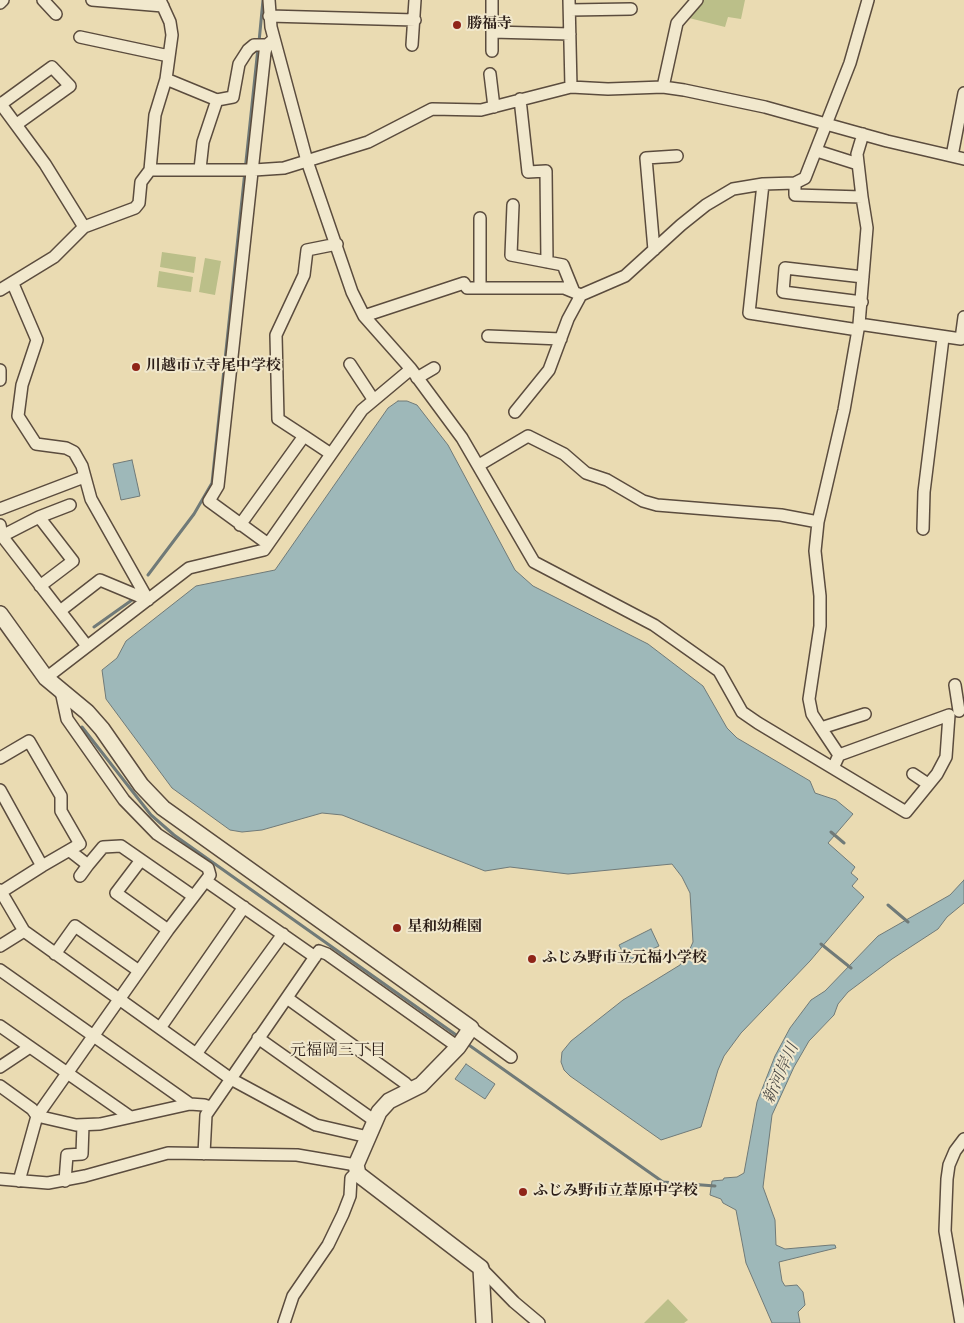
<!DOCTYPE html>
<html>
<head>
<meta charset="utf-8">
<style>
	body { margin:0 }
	canvas { display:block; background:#eadbb2 }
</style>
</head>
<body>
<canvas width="964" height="1323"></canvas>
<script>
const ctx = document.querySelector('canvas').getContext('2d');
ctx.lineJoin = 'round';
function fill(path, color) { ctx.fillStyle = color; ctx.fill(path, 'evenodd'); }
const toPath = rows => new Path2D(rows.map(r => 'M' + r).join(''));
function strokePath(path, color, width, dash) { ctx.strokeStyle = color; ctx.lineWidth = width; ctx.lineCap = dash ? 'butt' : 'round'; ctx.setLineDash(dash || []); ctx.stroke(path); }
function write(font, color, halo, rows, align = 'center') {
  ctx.font = font + ' "IM FELL DW Pica","Noto Serif JP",serif'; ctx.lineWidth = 4; ctx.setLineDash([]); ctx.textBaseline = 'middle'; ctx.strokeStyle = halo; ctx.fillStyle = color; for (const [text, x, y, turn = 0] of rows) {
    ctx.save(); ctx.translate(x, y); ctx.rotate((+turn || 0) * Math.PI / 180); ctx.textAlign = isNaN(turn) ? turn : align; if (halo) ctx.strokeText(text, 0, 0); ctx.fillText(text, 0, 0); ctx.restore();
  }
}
const green = toPath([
	[702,0,745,0,741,19,728,17,725,27,685,17],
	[162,252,196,257,194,273,160,267],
	[205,258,221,261,215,295,199,292],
	[159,271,193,277,191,292,157,287],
	[668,1299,688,1320,684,1323,644,1323]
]);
const water = toPath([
	[398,401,407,401,417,405,448,445,515,570,533,586,648,644,703,686,727,728,737,738,810,781,815,793,836,800,853,814,828,843,855,867,851,873,858,879,852,886,864,897,810,961,741,1033,724,1056,718,1070,701,1127,661,1140,570,1076,564,1070,561,1062,562,1052,571,1041,623,1000,680,965,689,951,693,942,690,893,682,877,672,864,568,874,510,867,485,871,342,815,322,813,262,830,242,832,230,830,172,788,106,699,102,670,117,658,126,641,196,586,275,570,388,408,398,401],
	[132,460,140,496,121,500,113,464,132,460],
	[964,880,964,903,947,917,938,929,892,959,848,992,838,1004,834,1015,809,1041,794,1067,772,1115,763,1187,775,1220,776,1245,785,1249,831,1245,835,1245,836,1248,779,1262,782,1281,785,1286,797,1285,803,1292,805,1305,798,1312,800,1323,772,1323,746,1263,736,1210,723,1203,721,1199,710,1195,712,1181,723,1180,724,1178,737,1177,744,1173,757,1102,775,1056,790,1028,811,1000,825,991,878,936,950,895,964,880],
	[651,929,659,946,627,961,619,945,651,929],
	[466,1064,495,1084,485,1099,455,1079,466,1064]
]);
const stream = toPath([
	[259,42,263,0],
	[148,575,194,514,212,483,258,48],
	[94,627,132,600],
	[82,727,151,815,174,835,459,1037],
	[831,832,844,843],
	[888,905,908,922],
	[821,944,851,968],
	[466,1043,663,1182,715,1186]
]);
const minor = toPath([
	[43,0,56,14],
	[92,0,163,6],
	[269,0,271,27,307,161,352,292,364,316,411,369,462,438,534,562,654,625,719,671,742,712,758,723,906,812,937,774,946,757,949,715,839,755,833,768],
	[569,0,571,87],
	[0,3,3,0],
	[570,10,631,9],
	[269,16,415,20],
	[492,32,570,34],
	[80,37,169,56],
	[412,45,415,0],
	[492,51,492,0],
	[490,74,494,107],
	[166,79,217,100,233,97,239,64,248,50,254,45,267,45],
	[663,87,677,23,697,0],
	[520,99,528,172,546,171,547,262],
	[0,103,45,164,84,227],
	[1,104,52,67,70,86,17,124],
	[817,151,858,164],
	[952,156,964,93],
	[200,169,203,142,217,100],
	[150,170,155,115,166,79,172,35,170,22,160,0],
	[795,183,795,195,862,197,867,228,859,324,844,410,818,522,815,551,820,596,820,626,809,699,812,714,821,728],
	[763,184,749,313,858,330],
	[862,197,857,154,863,134],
	[513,205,511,255,563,265,574,292],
	[654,250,646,158,677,156],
	[13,284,37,340,22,385,18,416,36,444,66,448,74,452,82,466,91,499,148,600],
	[480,287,480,218],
	[0,290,54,257,84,227,135,208,139,203,141,182,150,170,254,170,284,168,368,142,432,109,481,110,571,87,608,89,663,87,684,90,765,107,887,141,964,159],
	[862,302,783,292,785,268,863,277],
	[364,316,464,283,467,288,564,288,581,295,625,276,681,225,706,205,733,189,763,184,795,183,805,178,850,63,868,0],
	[859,324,961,339,964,317],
	[488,336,561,339],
	[350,364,373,399],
	[0,370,0,380],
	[417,378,434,368],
	[515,412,549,370,568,319,581,295],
	[304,436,278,419,276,335,304,275,307,250,337,244],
	[479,465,528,436,564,454,586,473,607,480,643,501,657,505,781,515,818,522],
	[0,509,84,477],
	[39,517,70,505],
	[0,525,2,536,87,646],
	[240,525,304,436,331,454],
	[923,529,924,492,943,338],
	[0,537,39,517,73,561,40,586],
	[268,544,209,501,218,486,265,52,267,45,274,39],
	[60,611,100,580,148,600],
	[46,678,189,568,264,550,362,410,411,369],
	[955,685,959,711],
	[839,755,821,728,865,714],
	[0,758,29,741,61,796,61,811,80,844,42,866,0,790],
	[913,774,928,784],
	[70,851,88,865,103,847,121,846,193,896],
	[141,860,116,893,168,930],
	[80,876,88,865],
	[206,881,315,957],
	[0,890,24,931,231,1079,316,1125,368,1137],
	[1,892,42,866],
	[0,946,24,931],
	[55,954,75,926,139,971],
	[0,970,190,1104],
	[287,998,405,1083,412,1090],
	[0,1026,129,1116],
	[160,1028,244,907],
	[471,1028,511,1057],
	[258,1038,375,1121],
	[196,1054,283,934],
	[0,1067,30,1047],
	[0,1086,32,1109,37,1116,76,1125,100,1124,190,1104,204,1105,210,1107],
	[204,1154,206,1115,319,951,327,954,458,1047],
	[0,1179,48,1183,85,1176,168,1153,297,1155,356,1165],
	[19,1181,37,1116,168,930,210,875,208,868,157,834,124,800,67,719,61,691],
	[65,1181,67,1155,82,1154,83,1125],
	[481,1268,514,1302,539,1323],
	[284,1323,293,1296,328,1245,343,1214,350,1196,351,1178,358,1171],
	[961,1323,945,1231,947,1179,949,1165,955,1151,964,1139]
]);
const tertiary = toPath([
	[0,614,46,678,87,712,102,729,141,785,163,808,471,1028,458,1047,421,1085,389,1101,379,1112,356,1165,358,1174,481,1268,484,1323]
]);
const markers = [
	[457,25,5,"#8f2418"],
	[136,367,5,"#8f2418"],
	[397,928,5,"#8f2418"],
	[532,959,5,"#8f2418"],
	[523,1192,5,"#8f2418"]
];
const poiNames = [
	["勝福寺",467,25],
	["川越市立寺尾中学校",146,367],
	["星和幼稚園",407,928],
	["ふじみ野市立元福小学校",542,959],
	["ふじみ野市立葦原中学校",533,1192]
];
const neighbourhoodNames = [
	["元福岡三丁目",338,1052]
];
const waterNames = [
	["新河岸川",782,1074,-66]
];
fill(green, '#bbbf89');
fill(water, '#9eb8b9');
strokePath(water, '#707a78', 1);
strokePath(stream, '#707a78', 3);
strokePath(minor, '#5b4c3e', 14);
strokePath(tertiary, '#5b4c3e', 18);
strokePath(minor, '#f1e8cd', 11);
strokePath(tertiary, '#f1e8cd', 15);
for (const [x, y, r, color] of markers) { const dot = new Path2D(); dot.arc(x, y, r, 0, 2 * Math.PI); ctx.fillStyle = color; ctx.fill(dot); strokePath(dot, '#f1e8cd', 2); }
write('bold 15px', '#2b1d17', '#f1e8cd', poiNames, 'left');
write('16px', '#2b1d17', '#f1e8cd', neighbourhoodNames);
write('italic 16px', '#4e4c48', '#f1e8cd', waterNames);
</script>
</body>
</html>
